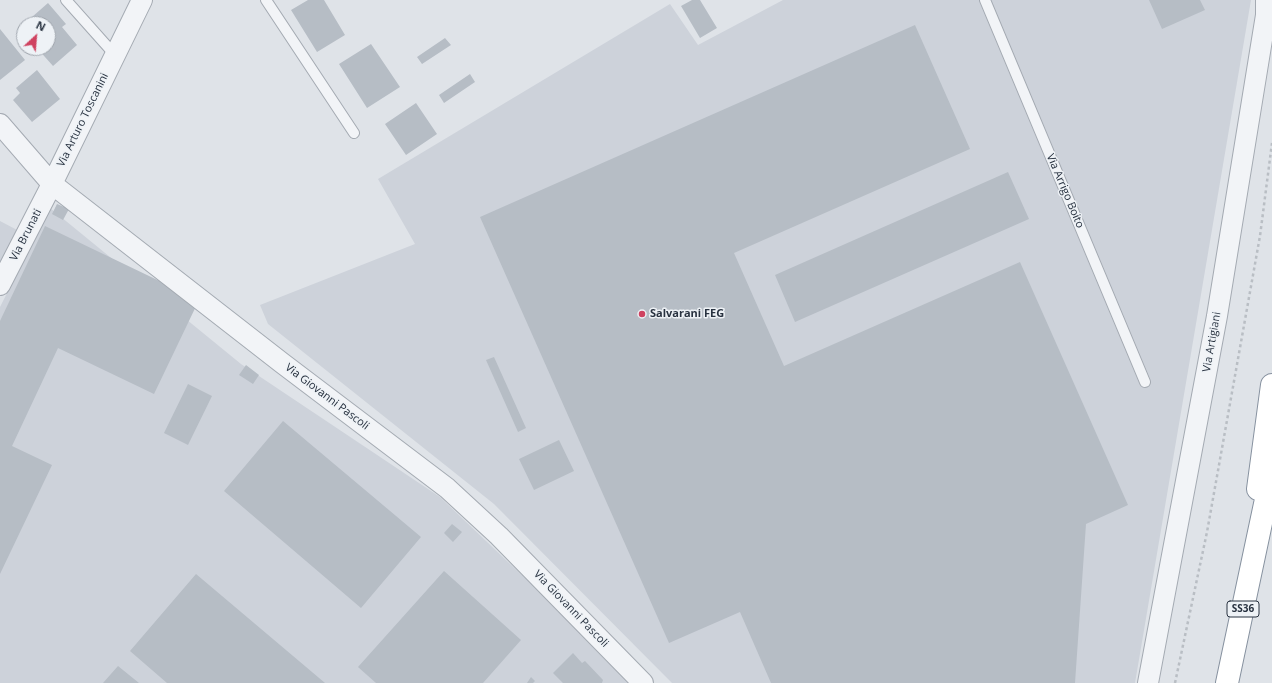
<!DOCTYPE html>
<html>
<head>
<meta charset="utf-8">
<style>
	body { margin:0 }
	#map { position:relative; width:1272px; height:683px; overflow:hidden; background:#dfe3e8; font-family:"Open Sans",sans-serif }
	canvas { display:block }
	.north { position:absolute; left:16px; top:16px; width:40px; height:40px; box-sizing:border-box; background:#eef2f6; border:1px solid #9fa5ad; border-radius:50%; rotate:26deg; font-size:11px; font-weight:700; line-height:16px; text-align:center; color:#283240 }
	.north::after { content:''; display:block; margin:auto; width:14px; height:18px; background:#cf4260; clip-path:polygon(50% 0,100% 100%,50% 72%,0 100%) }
</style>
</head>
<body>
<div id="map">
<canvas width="1272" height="683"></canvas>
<div class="north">N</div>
</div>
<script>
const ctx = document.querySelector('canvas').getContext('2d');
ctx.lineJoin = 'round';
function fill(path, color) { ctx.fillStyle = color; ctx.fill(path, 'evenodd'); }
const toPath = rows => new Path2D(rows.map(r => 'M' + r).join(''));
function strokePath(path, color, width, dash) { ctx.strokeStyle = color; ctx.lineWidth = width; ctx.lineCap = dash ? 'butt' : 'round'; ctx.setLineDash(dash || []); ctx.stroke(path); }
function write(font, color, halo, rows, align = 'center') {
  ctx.font = font + ' "Open Sans",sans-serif'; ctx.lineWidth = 3; ctx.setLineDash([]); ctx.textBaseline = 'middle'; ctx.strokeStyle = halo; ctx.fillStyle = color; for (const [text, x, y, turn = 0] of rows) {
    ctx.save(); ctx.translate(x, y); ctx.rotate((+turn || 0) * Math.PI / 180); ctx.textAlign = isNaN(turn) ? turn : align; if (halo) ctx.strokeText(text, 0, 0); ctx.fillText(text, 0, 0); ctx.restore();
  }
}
const built = toPath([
	[783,0,1251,0,1135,683,672,683,494,504,268,324,260,305,415,244,378,179,670,4,698,45],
	[50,208,241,364,440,497,575,626,628,683,0,683,0,307],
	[0,221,19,231,0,267]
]);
const building = toPath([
	[308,0,324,0,345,35,317,52,291,10],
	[692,0,700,0,717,28,700,38,681,6],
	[1149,0,1200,0,1205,10,1162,29],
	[48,3,66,24,62,27,77,45,53,66,37,48,48,48,48,24,24,24],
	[915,25,970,149,734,253,784,366,1020,262,1128,505,1086,524,1075,683,771,683,740,612,669,643,480,217],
	[0,29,25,60,0,80],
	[445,38,451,45,422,64,417,57],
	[371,44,400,87,367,108,339,64],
	[37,70,60,99,32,122,13,100,20,93,16,88],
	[470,74,475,82,444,103,439,95],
	[416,103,437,134,406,155,385,124],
	[1008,172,1029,219,795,322,775,275],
	[57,204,69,209,63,220,52,214],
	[45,226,199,300,154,394,58,348,12,446,52,465,0,574,0,321],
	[494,357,526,428,518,432,486,360],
	[246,365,259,375,253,384,239,375],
	[188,384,212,396,188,445,164,433],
	[283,421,421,537,361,608,224,491],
	[559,440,574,471,534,490,519,459],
	[452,524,462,532,453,542,444,533],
	[444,571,521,640,483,683,376,683,358,667],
	[196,574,325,683,167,683,130,651],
	[573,653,582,663,585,661,603,680,602,683,563,683,553,673],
	[118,666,139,683,103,683],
	[531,677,535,681,533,683,527,683]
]);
const path = toPath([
	[1175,683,1207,532,1260,236,1272,143]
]);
const lane = toPath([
	[66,0,115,55],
	[266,0,354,133],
	[985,0,1145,382]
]);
const street = toPath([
	[0,124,52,184,282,363,447,488,499,536,643,683],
	[0,285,52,184,142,0],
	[1148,683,1217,316,1266,15,1266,0]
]);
const highway = toPath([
	[1258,489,1272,385],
	[1227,683,1272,471]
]);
const markers = [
	[642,314,4,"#cf4260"]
];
const shields = [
	[1243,609,32]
];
const shieldNames = [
	["SS36",1243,609]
];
const streetNames = [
	["Via Arturo Toscanini",83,120,-64],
	["Via Arrigo Boito",1065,191,67],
	["Via Brunati",26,235,-63],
	["Via Artigiani",1212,342,-80],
	["Via Giovanni Pascoli",327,397,37],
	["Via Giovanni Pascoli",571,609,46]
];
const poiNames = [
	["Salvarani FEG",650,314]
];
fill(built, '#cdd2da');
fill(building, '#b6bdc5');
strokePath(lane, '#a4aab2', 12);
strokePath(street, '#a4aab2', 22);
strokePath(highway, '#86919f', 24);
strokePath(path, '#b9bec4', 2.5, [3, 3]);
strokePath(lane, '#f2f4f7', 10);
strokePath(street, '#f2f4f7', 20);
strokePath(highway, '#fff', 22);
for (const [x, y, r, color] of markers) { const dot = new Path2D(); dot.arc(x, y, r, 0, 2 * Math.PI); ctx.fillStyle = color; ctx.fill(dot); strokePath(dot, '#eef2f6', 1.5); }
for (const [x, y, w] of shields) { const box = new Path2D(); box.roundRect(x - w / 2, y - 8, w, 16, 3); ctx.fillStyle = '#eef2f6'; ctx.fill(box); strokePath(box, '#283240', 1); }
write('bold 10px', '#283240', null, shieldNames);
write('11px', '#283240', '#eef2f6', streetNames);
write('bold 11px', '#283240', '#eef2f6', poiNames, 'left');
</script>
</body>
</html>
